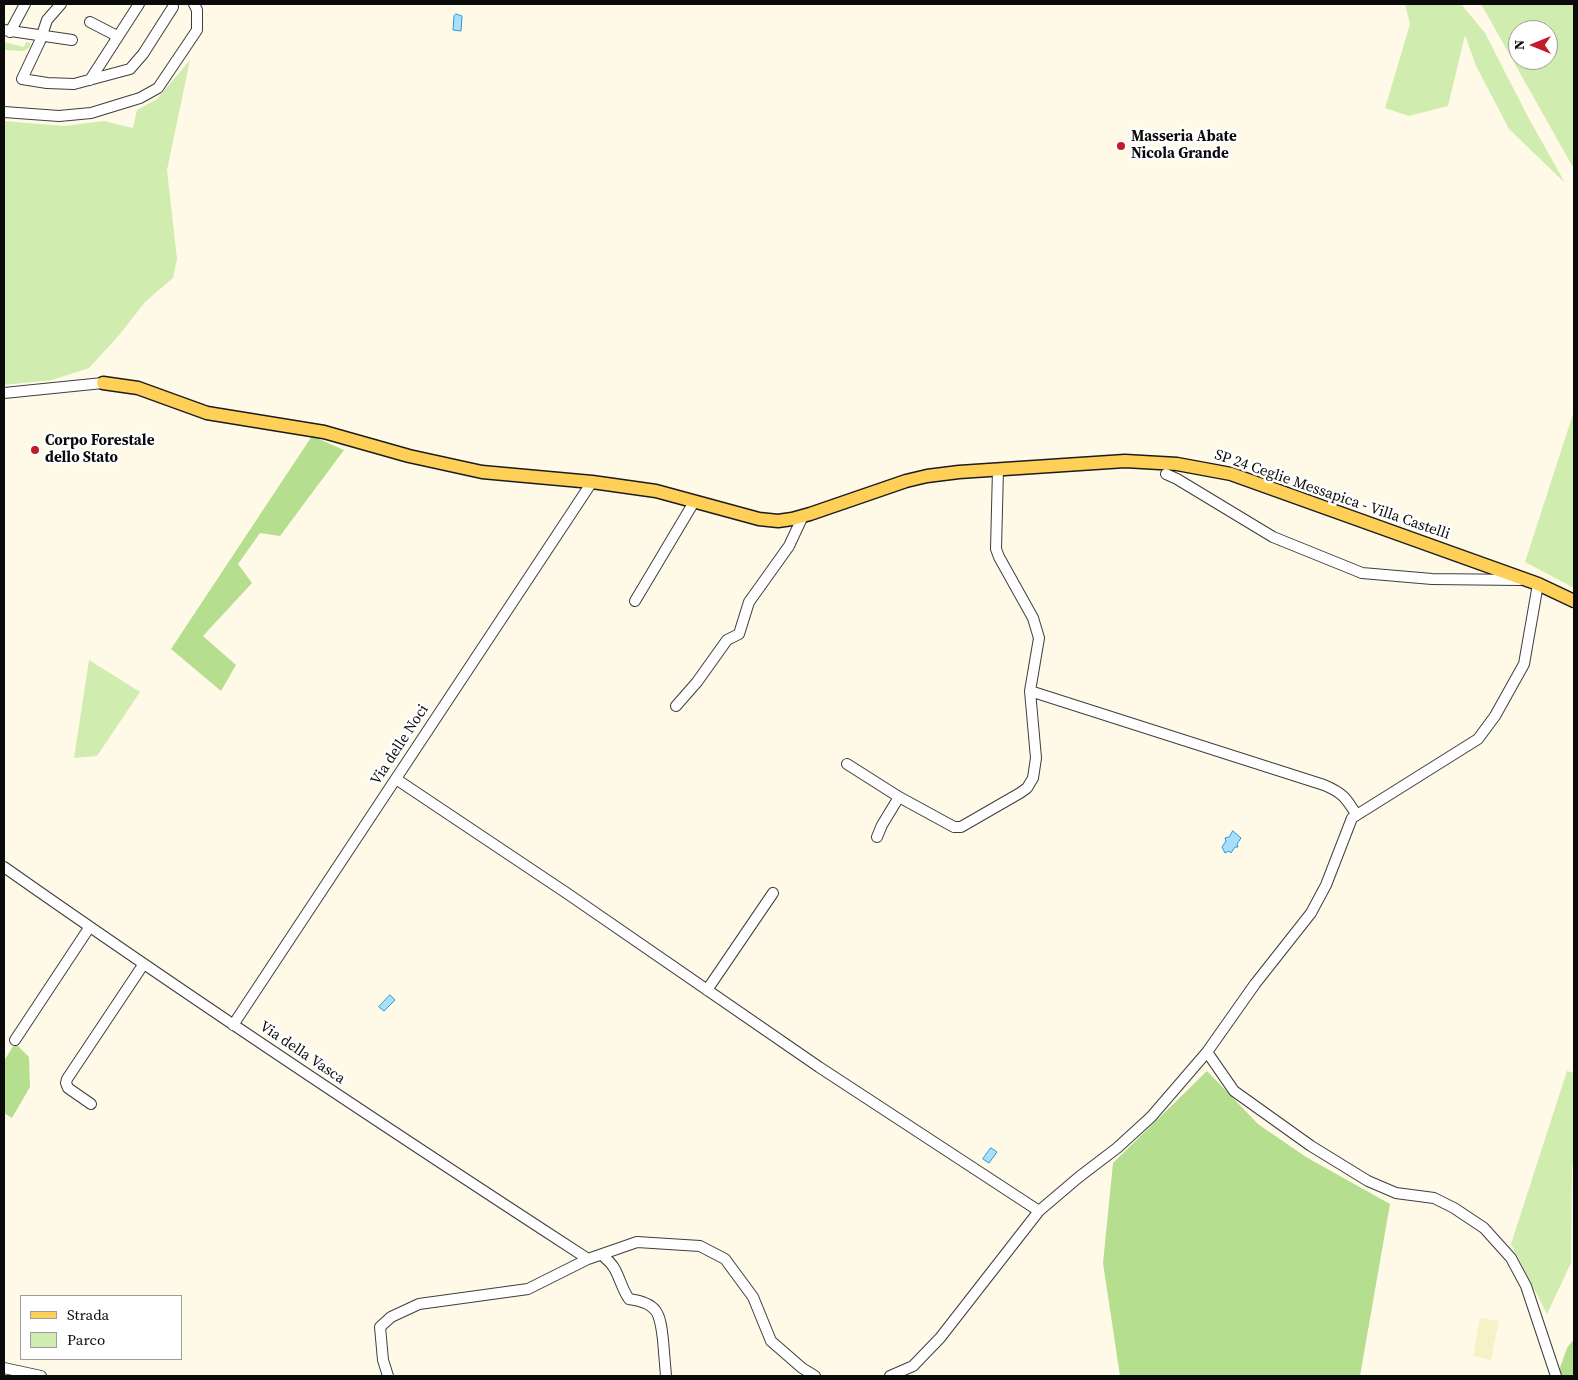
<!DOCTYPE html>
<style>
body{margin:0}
#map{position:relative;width:1578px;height:1380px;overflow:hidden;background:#fffae8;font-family:"Source Serif 4",serif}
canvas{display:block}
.frame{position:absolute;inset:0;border:5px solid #0b0b0b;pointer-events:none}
.legend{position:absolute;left:20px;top:1295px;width:162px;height:65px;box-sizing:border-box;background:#fff;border:1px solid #9d9d9d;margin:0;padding:6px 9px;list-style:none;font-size:15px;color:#0b0b0b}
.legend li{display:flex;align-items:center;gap:10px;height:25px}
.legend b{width:25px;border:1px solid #9d9d9d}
.north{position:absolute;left:1508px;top:20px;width:50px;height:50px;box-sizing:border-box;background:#fff;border:1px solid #9d9d9d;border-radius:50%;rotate:270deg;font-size:14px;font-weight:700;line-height:20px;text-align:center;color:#0b0b0b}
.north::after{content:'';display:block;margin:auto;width:18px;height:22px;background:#c41928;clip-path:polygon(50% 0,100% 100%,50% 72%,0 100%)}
</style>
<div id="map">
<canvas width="1578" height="1380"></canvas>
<div class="frame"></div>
<ul class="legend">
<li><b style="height:6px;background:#ffd058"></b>Strada</li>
<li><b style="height:14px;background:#d1ecaf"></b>Parco</li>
</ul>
<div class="north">N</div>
</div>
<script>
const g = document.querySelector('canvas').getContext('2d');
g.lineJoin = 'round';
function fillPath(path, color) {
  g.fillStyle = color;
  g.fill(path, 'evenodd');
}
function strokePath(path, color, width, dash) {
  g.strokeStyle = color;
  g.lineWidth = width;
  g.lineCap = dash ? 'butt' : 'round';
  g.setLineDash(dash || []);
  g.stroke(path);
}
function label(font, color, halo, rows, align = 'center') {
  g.font = font + ' "Source Serif 4",serif';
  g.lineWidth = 5;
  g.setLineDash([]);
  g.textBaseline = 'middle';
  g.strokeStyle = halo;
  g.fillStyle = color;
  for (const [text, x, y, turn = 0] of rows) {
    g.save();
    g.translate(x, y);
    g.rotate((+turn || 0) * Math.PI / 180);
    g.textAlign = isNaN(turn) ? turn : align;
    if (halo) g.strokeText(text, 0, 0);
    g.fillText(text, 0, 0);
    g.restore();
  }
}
fillPath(new Path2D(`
 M1480,1318l19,3 -8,39 -18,-4z`), '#f7f1c6');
fillPath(new Path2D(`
 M1405,4h56l24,29 42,82 38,68 -56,-54 -33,-63 -11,-31 -17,71 -39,10 -24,-8 25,-84z
 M1481,4h93v165zM1518,30h30v30h-30z
 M4,42l20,5 2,-5 4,1v4l-6,4 -20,-1z
 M190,60l-23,110 10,89 -4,19 -28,24 -25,32 -31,34 -37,12 -48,5v-264l60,5 40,-5 29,7 4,-18 20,-11z
 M1574,411v177l-49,-26z
 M89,660l51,32 -43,64 -23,2z
 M1567,1071l7,2v88l-2,6 -1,96 -24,51 -36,-70z`), '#d1ecaf');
fillPath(new Path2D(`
 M312,436l32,14 -64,86 -20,-3 -22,31 14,19 -49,53 33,29 -15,26 -50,-42z
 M15,1043l14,14 1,30 -18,31 -8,-5v-52z
 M1207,1071l51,53 48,33 84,47 -30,172h-240l-17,-113 10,-100z
 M1574,1339v37h-17l10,-28z`), '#b5de8e');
const water = new Path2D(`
 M456,14l6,2 -1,15 -8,-1 1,-14z
 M1233,831l8,7 -4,6 1,3h-3l-4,6 -2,-2 -4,2 -3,-6 4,-6 -1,-3 4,-1z
 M390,995l5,5 -11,11 -5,-4z
 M991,1148l6,4 -8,11 -6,-4z`);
fillPath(water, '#a8dffb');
strokePath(water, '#2a99d7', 1);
const minor = new Path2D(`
 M61,4l-14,16 -7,21 -18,38 25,4 27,1 56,-15 13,-15 30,-47
 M90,22l27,14
 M4,30l68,10
 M10,32l15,-28
 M90,80l49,-76
 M4,112l55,4 32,-3 49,-15 18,-10 39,-58v-20l-3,-6
 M4,393l99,-10
 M1166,474l11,5 96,58 89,36 70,6 88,1
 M635,601l59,-99
 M1030,691l294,94c19,8 22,13 32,29
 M676,706l21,-24 30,-42 12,-6 10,-32 40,-56 14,-30
 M847,764l52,33 55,30h7l59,-34 7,-5 6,-10 3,-20 -6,-67 9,-53 -6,-20 -34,-61 -3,-8 2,-80
 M396,779l172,115 251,173 220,144
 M877,837l5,-12 17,-28
 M4,867c192,135 387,264 584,392
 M707,990l66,-97
 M233,1025l359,-543
 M15,1040l74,-112
 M1207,1052l27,39 77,55 57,35 28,12 38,5 20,10 30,20 27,30 15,28 30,90
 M91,1104l-23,-16 -2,-5 1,-4 76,-114
 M605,1253v5c14,10 14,27 24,41 29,4 31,14 34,41 1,12 2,24 3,36
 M4,1368l37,8
 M388,1376l-5,-16 -3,-33 11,-10 28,-13 109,-15 60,-30 49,-17 63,4 25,13 28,38 18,44 31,27 13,8
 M890,1376l23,-10 27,-28 99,-127 40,-34 38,-29 34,-31 56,-65 48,-68 56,-71 15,-28 26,-67 126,-79 17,-23 29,-52 14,-80`);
const major = new Path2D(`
 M103,383l35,5 69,25 117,19 85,24 73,16 110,10 64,9 103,28 19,2 14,-2 18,-5 96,-33 21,-5 32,-4 166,-11 52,3 54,10 307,110 36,17`);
strokePath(minor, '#3e3e3e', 12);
strokePath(major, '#1c1c1c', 15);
strokePath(minor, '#fff', 10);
strokePath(major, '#ffd058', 12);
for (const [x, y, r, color] of [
 [1121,146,5,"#c41928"],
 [35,450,5,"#c41928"]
]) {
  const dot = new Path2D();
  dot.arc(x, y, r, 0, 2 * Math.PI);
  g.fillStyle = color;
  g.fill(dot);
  strokePath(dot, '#fff', 2);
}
label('bold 15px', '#0b0b0b', '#fff', [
 ["Masseria Abate",1131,137],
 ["Nicola Grande",1131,154],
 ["Corpo Forestale",45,441],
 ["dello Stato",45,458]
], 'left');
label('15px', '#0b0b0b', '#fff', [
 ["SP 24 Ceglie Messapica - Villa Castelli",1332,495,19],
 ["Via delle Noci",400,745,-57],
 ["Via della Vasca",302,1053,34]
]);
</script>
